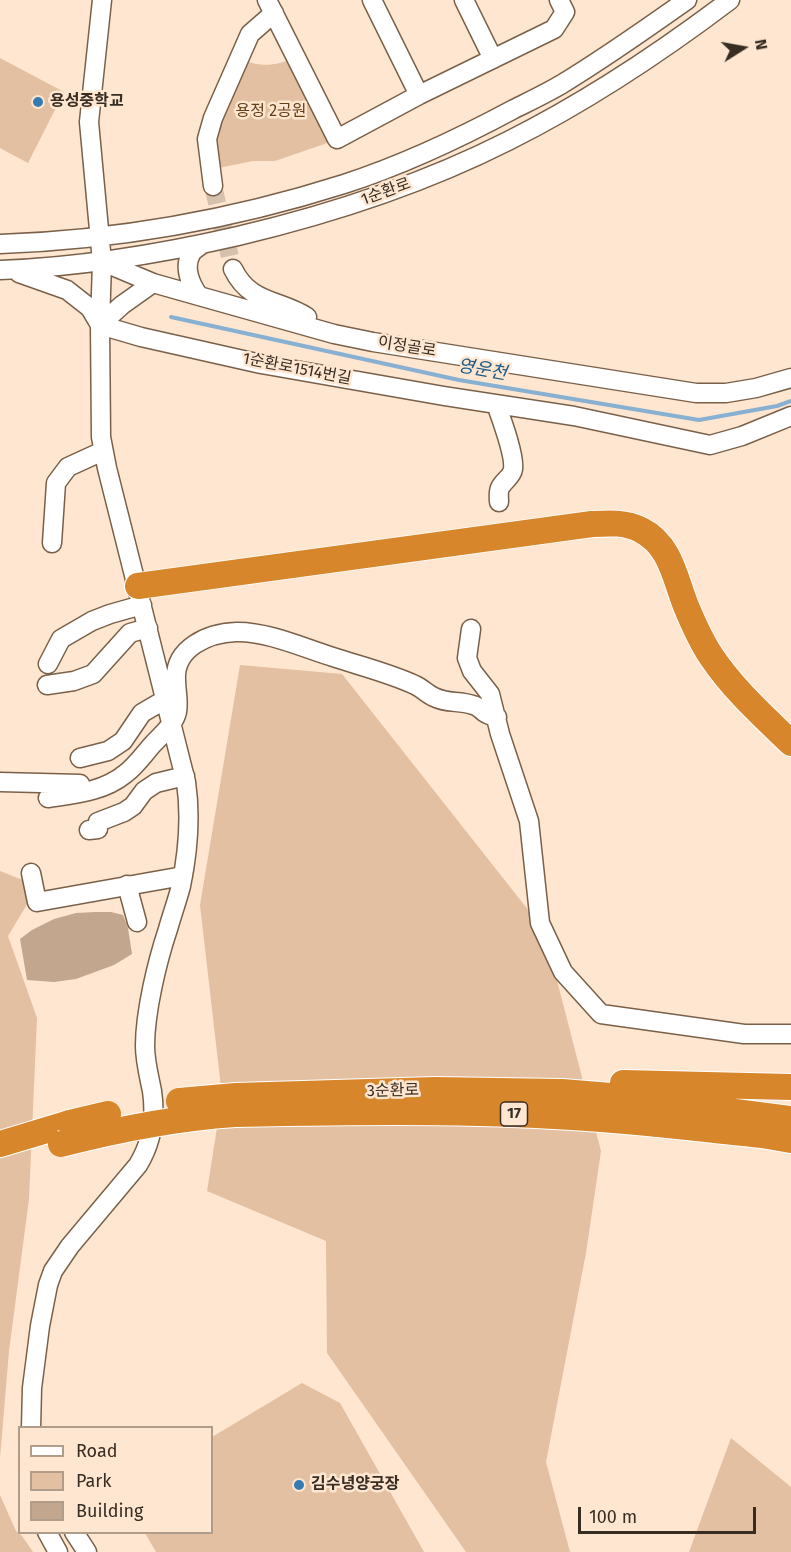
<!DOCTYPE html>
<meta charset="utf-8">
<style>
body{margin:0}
#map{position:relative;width:791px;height:1552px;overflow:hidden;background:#fee6d1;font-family:"Fira Sans",sans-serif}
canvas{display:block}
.legend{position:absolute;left:18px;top:1426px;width:195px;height:108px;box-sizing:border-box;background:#fee6d1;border:2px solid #af9c8b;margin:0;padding:8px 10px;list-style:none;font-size:18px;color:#382d23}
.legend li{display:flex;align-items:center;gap:12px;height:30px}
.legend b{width:30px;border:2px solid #af9c8b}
.north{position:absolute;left:713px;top:18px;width:60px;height:60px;-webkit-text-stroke:4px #fee6d1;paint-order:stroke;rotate:79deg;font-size:16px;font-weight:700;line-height:24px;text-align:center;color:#382d23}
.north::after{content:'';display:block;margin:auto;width:21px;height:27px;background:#382d23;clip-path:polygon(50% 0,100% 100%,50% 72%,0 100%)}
.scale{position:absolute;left:578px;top:1507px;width:178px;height:27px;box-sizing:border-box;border:3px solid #382d23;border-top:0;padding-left:8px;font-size:18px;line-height:21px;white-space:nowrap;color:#382d23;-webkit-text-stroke:4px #fee6d1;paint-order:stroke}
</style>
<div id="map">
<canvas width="791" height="1552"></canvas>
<ul class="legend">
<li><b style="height:8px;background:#fff"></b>Road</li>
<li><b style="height:16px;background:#e2c0a1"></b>Park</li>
<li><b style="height:16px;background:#c2a68d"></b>Building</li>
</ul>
<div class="north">N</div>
<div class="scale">100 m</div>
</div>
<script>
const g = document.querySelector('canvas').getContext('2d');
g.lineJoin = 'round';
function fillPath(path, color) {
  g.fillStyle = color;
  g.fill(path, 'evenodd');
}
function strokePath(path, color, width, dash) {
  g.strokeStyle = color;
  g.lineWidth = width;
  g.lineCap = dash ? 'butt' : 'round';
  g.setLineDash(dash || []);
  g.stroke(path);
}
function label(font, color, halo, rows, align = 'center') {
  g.font = font + ' "Fira Sans","Noto Sans KR",sans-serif';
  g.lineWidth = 5;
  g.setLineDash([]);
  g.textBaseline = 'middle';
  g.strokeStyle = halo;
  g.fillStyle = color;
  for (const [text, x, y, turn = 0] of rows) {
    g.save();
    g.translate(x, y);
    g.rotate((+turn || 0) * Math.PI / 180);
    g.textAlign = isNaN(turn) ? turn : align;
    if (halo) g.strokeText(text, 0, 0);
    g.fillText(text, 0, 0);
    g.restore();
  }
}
fillPath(new Path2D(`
 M0,58l64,34 -36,71 -28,-15z
 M295,58l41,82 -61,21h-22l-35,7 -6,-36 32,-72c18,8 33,5 51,-2z
 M240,665l102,9 202,256 57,221 -15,102 -40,209 24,90h-104l-139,-199 -1,-112 -119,-50 15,-95 -22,-191z
 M0,871l38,15 -30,50 29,82 -8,181 -20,152 -9,107z
 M302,1383l38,20 84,149h-268l-11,-19 67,-1v-95z
 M731,1438l60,49v65h-102z
 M0,1495l16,36 6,5 11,16h-33z`), '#e2c0a1');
strokePath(new Path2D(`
 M171,317l288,63 240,40 78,-14 14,-5`), '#88b0d3', 4);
fillPath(new Path2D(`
 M96,912h15l12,3 5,13 4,26 -18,11 -38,14 -22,3 -27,-2 -7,-41 12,-9 22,-11 22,-6z`), '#c2a68d');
strokePath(new Path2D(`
 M213,186l20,83`), '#d6c1ae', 18, [18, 9]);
const minor = new Path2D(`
 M267,0l70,139 82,-44 135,-66 11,-17 -6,-12
 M372,0l47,95
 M464,0l29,59
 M213,186l-6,-47 6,-21 37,-84 24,-21
 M0,244c115,-4 234,-25 344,-60 59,-19 116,-46 170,-75 16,-8 33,-16 48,-25 43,-26 84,-55 125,-84
 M103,262l50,21 46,13 135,38 39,8 323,51h30l30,-5 35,-10
 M233,269c17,35 46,30 74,48
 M0,270c80,-3 160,-16 238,-34 93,-22 185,-52 270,-95 78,-39 152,-88 222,-141
 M19,273l48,17 23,18 10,17
 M199,296c-8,-11 -16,-28 -8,-42 2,-4 8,-7 11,-10
 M100,325l41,12 120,27 183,32 130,20 136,29 32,-9 49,-20
 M100,325l22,-20 31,-22
 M496,404c5,14 19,51 17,65 -1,8 -10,12 -13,19 -2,3 -1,10 -1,14
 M52,543l4,-60 12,-16 35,-16
 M471,629l-4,29 5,13 18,23 10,40 29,87 11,102 23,49 38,42 143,20h47
 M48,664l13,-25 31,-18 18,-7 32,-9
 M47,685l27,-4 19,-7 37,-41 18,-5
 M80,758l28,-7 15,-10 19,-28 24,-14
 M0,782l80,2
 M48,798c26,-4 55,-6 77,-24 11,-8 19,-20 28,-30 9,-10 21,-19 24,-32 2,-11 -1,-22 -1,-32 -2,-32 32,-47 60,-48 30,-1 68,16 97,25 27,9 56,16 82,28 7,3 12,9 19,12 14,7 24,3 39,8 5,1 7,4 11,7 4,3 8,4 13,5
 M89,830l9,-1v-7l26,-10 9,-6 11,-15 12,-8 29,-7
 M31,873l6,29 146,-26
 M127,885l10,37
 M31,1428l1,-40 8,-62 8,-41 5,-14 17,-25 68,-81c14,-23 18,-47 14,-74 -3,-15 -7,-30 -7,-45 0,-34 12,-84 23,-117 4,-14 9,-28 13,-43 7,-34 10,-70 5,-104l-79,-314 -6,-31 -1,-112 2,-63 -13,-140 13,-122
 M47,1532l11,20
 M74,1532l13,20`);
const highway = new Path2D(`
 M138,586l454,-62c17,-1 34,-2 49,6 30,15 34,49 45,76 7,17 15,35 25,50 22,33 51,59 80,87
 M623,1083l168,4
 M236,1096l199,-6 127,2 49,4 180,23
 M235,1114c107,-2 213,-4 319,2 70,3 139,12 208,19l29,5
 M0,1144l70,-21`);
strokePath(minor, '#7a6049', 21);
strokePath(highway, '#fff', 28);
strokePath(minor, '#fff', 18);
strokePath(highway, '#d8862c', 26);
const highwayBridge = new Path2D(`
 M179,1101l57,-5
 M70,1123l38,-9
 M61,1144c58,-15 115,-26 174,-30`);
strokePath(highwayBridge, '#fff', 28, []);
strokePath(highwayBridge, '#d8862c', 26);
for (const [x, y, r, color] of [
 [38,102,6,"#377cb1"],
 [299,1485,6,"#377cb1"]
]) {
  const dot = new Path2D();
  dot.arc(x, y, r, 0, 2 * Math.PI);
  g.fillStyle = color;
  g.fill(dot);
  strokePath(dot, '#fee6d1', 2);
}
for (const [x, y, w] of [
 [514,1114,27]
]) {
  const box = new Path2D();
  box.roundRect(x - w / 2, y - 12, w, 24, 4.5);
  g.fillStyle = '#fee6d1';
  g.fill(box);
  strokePath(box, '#382d23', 1.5);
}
label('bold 15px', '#382d23', null, [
 ["17",514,1114]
]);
label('bold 16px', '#382d23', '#fee6d1', [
 ["용성중학교",50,102],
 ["김수녕양궁장",311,1485]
], 'left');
label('16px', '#663e16', '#fee6d1', [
 ["용정 2공원",271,112]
]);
label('16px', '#382d23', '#fee6d1', [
 ["1순환로",386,192,-20],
 ["이정골로",407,347,9],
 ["1순환로1514번길",297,369,11],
 ["3순환로",393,1091,-1]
]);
label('italic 18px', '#1c5a87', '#fee6d1', [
 ["영운천",482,370,10]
]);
</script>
